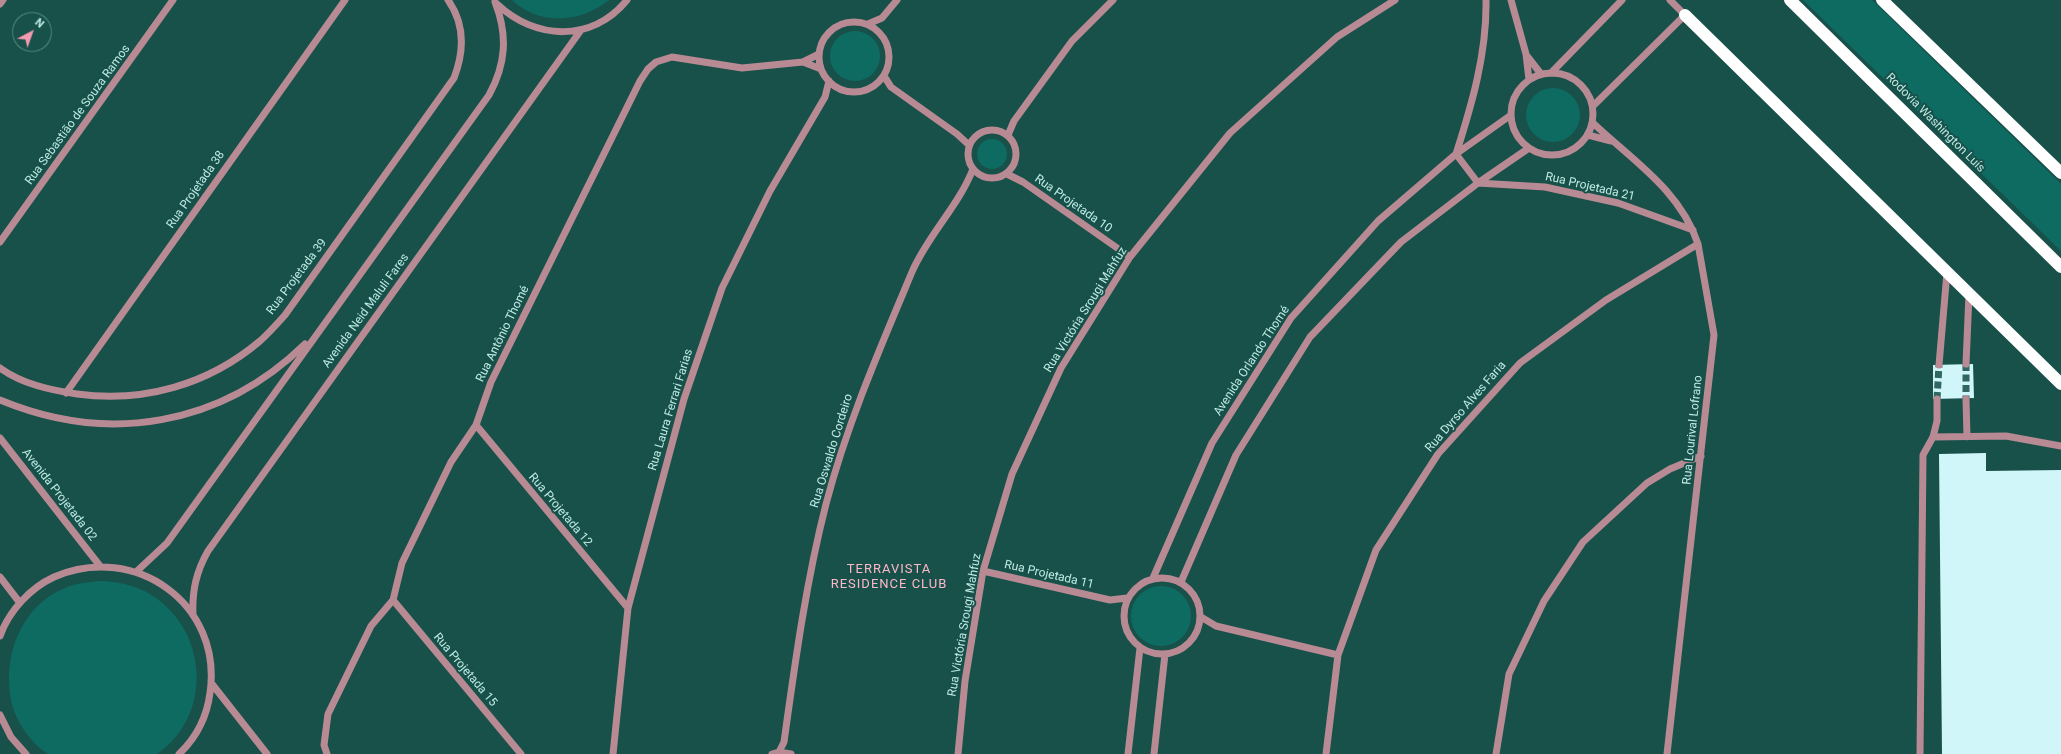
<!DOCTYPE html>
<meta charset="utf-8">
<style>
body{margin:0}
#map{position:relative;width:2061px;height:754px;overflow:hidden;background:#18504a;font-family:Roboto,sans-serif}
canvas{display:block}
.north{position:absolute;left:12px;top:12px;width:40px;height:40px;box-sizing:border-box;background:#18504a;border:1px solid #5a8e88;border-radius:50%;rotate:41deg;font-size:11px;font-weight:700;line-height:16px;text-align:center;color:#bdebe4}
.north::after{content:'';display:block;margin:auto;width:14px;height:18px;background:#f29aae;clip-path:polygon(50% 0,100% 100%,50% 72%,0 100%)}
</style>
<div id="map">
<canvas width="2061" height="754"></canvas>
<div class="north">N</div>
</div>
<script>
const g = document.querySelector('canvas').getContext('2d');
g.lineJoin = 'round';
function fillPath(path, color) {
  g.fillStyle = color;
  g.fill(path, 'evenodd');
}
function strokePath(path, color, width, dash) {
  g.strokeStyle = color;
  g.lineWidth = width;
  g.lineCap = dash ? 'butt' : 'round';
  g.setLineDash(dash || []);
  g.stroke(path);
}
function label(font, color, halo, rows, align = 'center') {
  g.font = font + ' Roboto,sans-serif';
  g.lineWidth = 4;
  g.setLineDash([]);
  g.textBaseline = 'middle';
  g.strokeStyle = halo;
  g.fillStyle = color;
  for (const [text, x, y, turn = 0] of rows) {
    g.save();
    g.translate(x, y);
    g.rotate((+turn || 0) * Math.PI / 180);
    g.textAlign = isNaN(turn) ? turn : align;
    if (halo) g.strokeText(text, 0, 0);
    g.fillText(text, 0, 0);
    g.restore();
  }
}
fillPath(new Path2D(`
 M512,0h97c-28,23 -70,26 -97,0z
 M1803,0h69l189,184v67z
 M830 56a25 25 0 1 1 50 0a25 25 0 1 1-50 0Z
 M1526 115a27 27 0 1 1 54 0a27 27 0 1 1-54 0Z
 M977 154a15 15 0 1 1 30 0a15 15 0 1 1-30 0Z
 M100,581c22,1 43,6 60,20 49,39 50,117 -3,153h-109c-16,-10 -29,-28 -35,-46 -13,-48 7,-105 57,-122 10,-3 20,-4 30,-5z
 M1131 616a30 30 0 1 1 60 0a30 30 0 1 1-60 0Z`), '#0e6b62');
fillPath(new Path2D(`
 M1973,364l1,34 -41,1v-34z
 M1986,453v18l75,-1v284h-119l-3,-300z`), '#d1f6fa');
strokePath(new Path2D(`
 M1966,364v35
 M1937,399l2,-34`), '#316761', 7, [7, 3.5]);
strokePath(new Path2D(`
 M1486,0c1,53 -14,104 -30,154l22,29 67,4 73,16 75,27
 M1511,0l15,54 3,26
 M0,4l3,-4
 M497,4c38,36 95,39 130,-4
 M819 57a35 35 0 1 1 70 0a35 35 0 1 1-70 0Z
 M868,24l14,-6 15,-18
 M1527,56l14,18
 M803,62l18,7
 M1551,73l71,-73
 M1511 114a41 41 0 1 1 82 0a41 41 0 1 1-82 0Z
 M884,76l7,11 66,47 12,11
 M1593,106l92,-91 -15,-15
 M1593,123c39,37 87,67 105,121l16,91 -47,419
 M968 154a24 24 0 1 1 48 0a24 24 0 1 1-48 0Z
 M1008,135l6,-14 58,-80 41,-41
 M1588,135l23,6
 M1007,174l16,8 107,75
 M0,242l173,-242
 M1966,364l3,-70
 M1939,365l8,-93
 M0,368c22,16 50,22 77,26 66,9 131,-9 183,-53 9,-8 17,-17 25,-26l169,-237c10,-26 11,-54 -6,-78
 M66,393l279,-393
 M1966,399l1,38
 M0,400c108,45 221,26 305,-56
 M476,425l152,183
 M1933,437l73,-1 55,10
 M0,438l100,128
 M983,571l127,29 17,-2
 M136,572l31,-29 322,-448c17,-31 19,-60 6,-93
 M0,577l20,26
 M1124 616a38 38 0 1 1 76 0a38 38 0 1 1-76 0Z
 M1153,578l59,-135 79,-125 87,-97 78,-67 55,-39
 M1181,582l55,-127 74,-118 91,-95 77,-59 51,-35
 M393,600l128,154
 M193,615c-1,-24 3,-43 15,-64l373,-521
 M1201,617l15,9 122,29
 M0,636c9,-25 30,-48 54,-59 81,-35 169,27 156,116 -3,23 -14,45 -31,61
 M212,684l55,70
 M0,715l11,22 15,17
 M779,752l5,-10c11,-79 22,-160 42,-238 21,-80 54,-156 86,-232 16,-37 46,-65 61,-103
 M327,754l-3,-9 4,-31 43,-88 22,-26 9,-37 49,-101 25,-37 15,-43 149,-301 8,-12 8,-7 16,-5 70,11 61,-6 16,-8
 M613,754l15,-146 56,-209 38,-111 48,-97 55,-94 4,-16
 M772,754l7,-2 12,2
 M958,754l7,-73 18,-110 29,-97 49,-106 69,-111 100,-124 107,-96 58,-37
 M1128,754l12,-106
 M1154,754l11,-100
 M1326,754l12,-99 38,-105 62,-96 82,-91 86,-63 92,-56
 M1496,754l13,-80 35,-73 39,-59 64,-59 23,-14 31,-13
 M1920,754l3,-299 10,-18 4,-16v-22`), '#b88b94', 7);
strokePath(new Path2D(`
 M1790,0l271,267
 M1882,0l179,173
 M1685,15l376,369`), '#fff', 12);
label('12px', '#bdebe4', '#18504a', [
 ["Rua Sebastião de Souza Ramos",78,115,-54],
 ["Rodovia Washington Luís",1935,123,45],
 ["Rua Projetada 21",1590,187,13],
 ["Rua Projetada 38",196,190,-55],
 ["Rua Projetada 10",1073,204,35],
 ["Rua Projetada 39",297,277,-53],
 ["Rua Victória Srougi Mahfuz",1086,310,-58],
 ["Avenida Neid Maluli Fares",366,311,-54],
 ["Rua Antônio Thomé",503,334,-64],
 ["Avenida Orlando Thomé",1252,361,-57],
 ["Rua Dyrso Alves Faria",1466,407,-49],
 ["Rua Laura Ferrari Farias",671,410,-73],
 ["Rua Lourival Lofrano",1693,430,-84],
 ["Rua Oswaldo Cordeiro",832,451,-73],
 ["Avenida Projetada 02",59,495,52],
 ["Rua Projetada 12",560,510,50],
 ["Rua Projetada 11",1049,575,13],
 ["Rua Victória Srougi Mahfuz",965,625,-80],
 ["Rua Projetada 15",465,670,50]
]);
g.letterSpacing = '1px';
label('13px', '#fcb8c7', '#18504a', [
 ["TERRAVISTA",889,570],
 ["RESIDENCE CLUB",889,585]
]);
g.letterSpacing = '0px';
</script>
